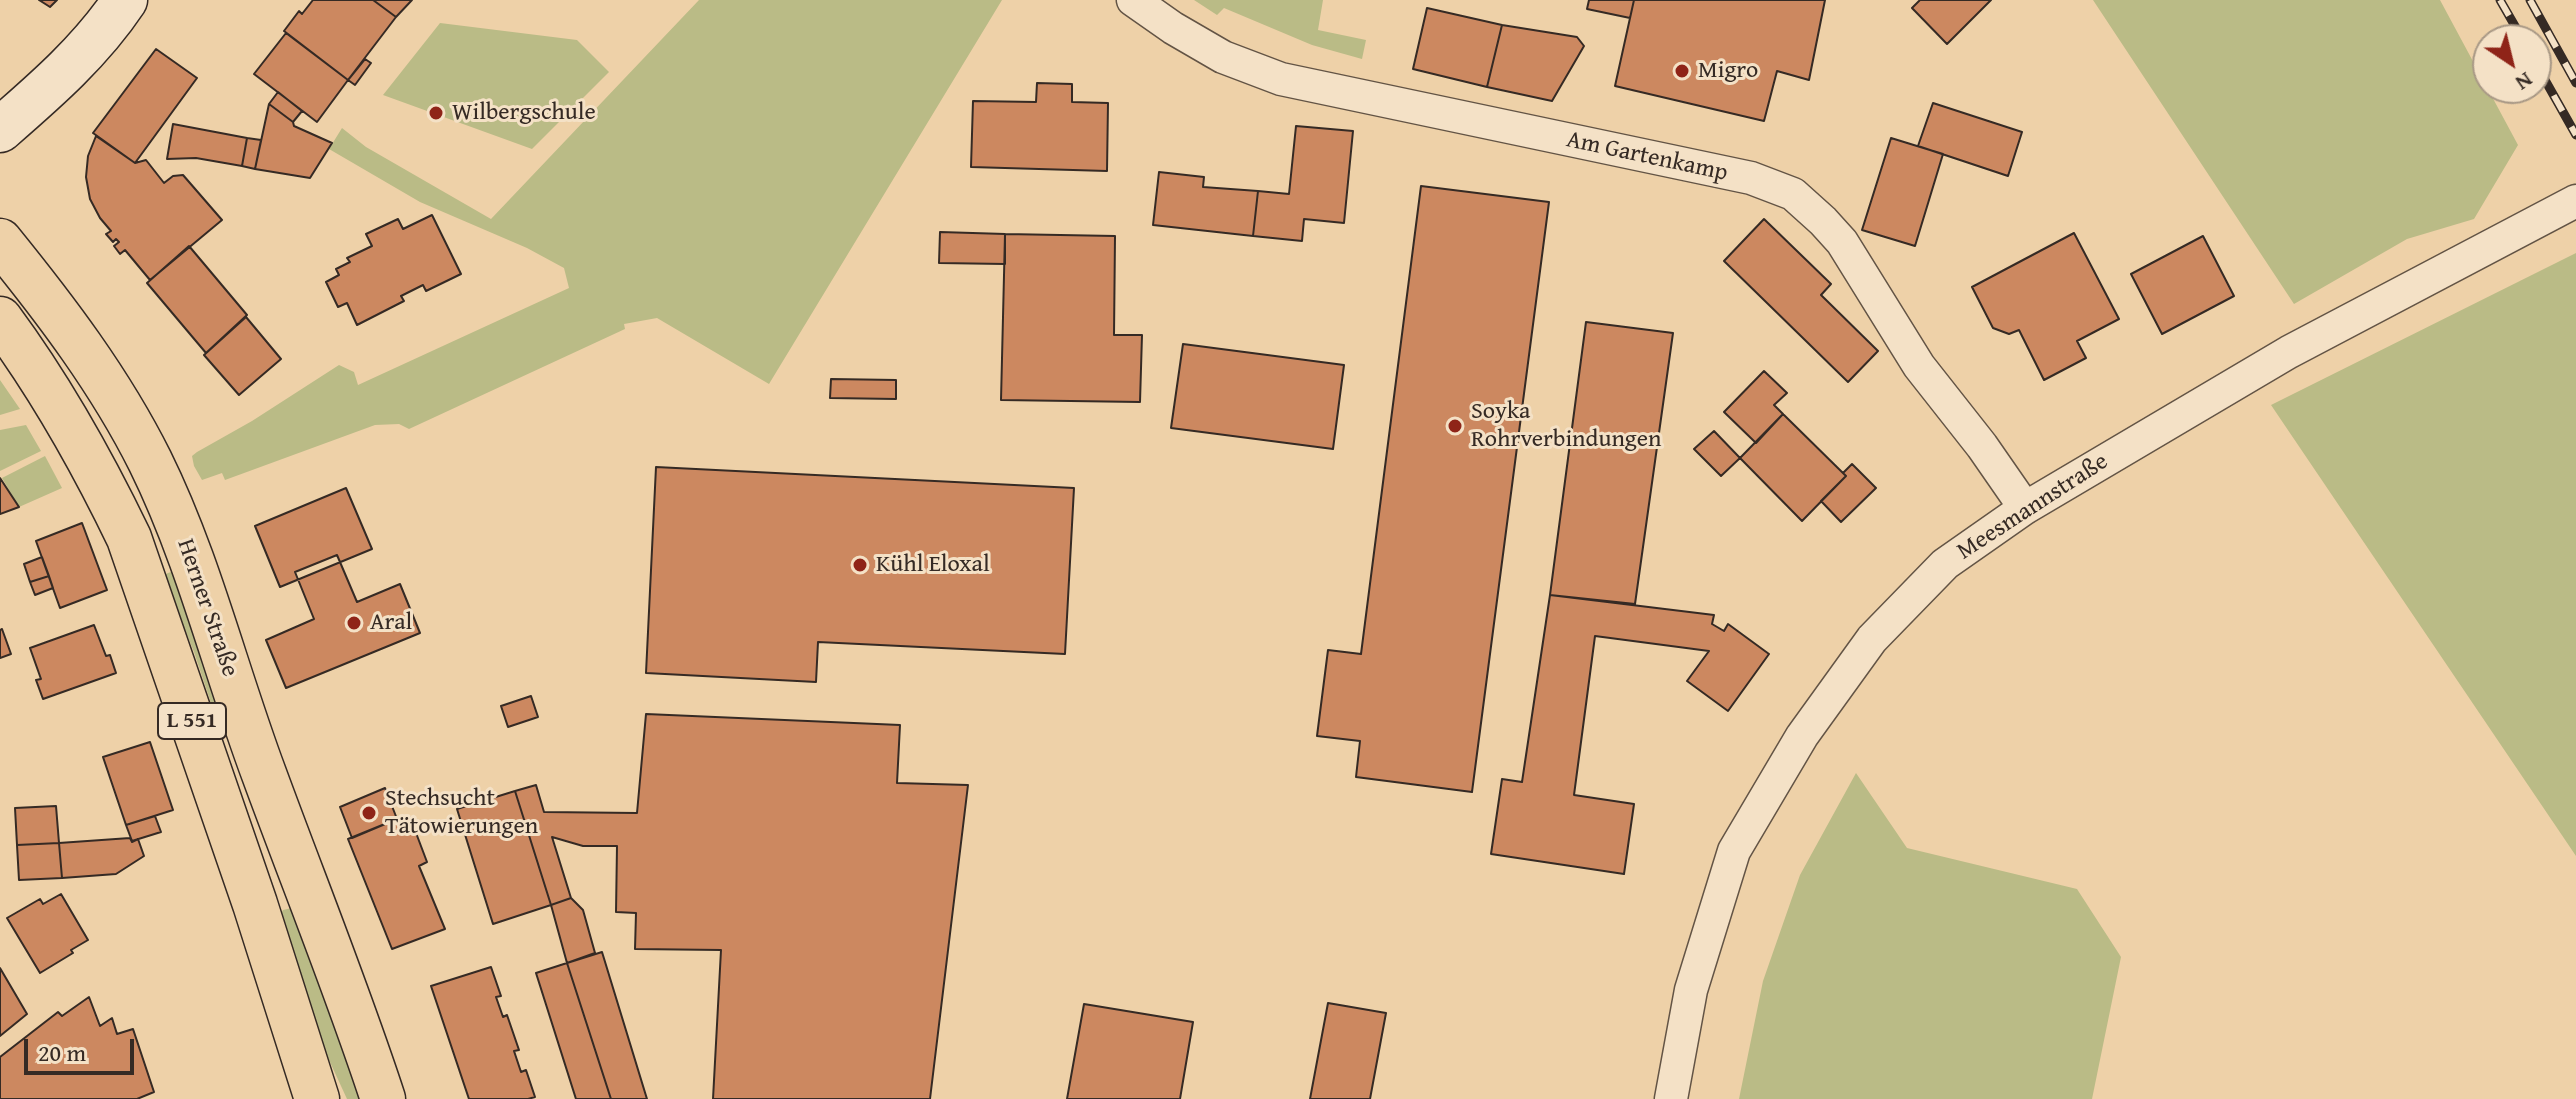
<!DOCTYPE html>
<meta charset="utf-8">
<style>
body{margin:0}
#map{position:relative;width:2576px;height:1099px;overflow:hidden;background:#eed1a8;font-family:"Gentium Book Plus",serif}
canvas{display:block}
.north{position:absolute;left:2472px;top:24px;width:80px;height:80px;box-sizing:border-box;background:#f4e1c6;border:2px solid #a89885;border-radius:50%;rotate:145deg;font-size:22px;font-weight:700;line-height:32px;text-align:center;color:#352a24}
.north::after{content:'';display:block;margin:auto;width:28px;height:36px;background:#8f2418;clip-path:polygon(50% 0,100% 100%,50% 72%,0 100%)}
.scale{position:absolute;left:24px;top:1039px;width:110px;height:36px;box-sizing:border-box;border:4px solid #352a24;border-top:0;padding-left:10px;font-size:24px;line-height:28px;white-space:nowrap;color:#352a24;-webkit-text-stroke:6px #f4e1c6;paint-order:stroke}
</style>
<div id="map">
<canvas width="2576" height="1099"></canvas>
<div class="north">N</div>
<div class="scale">20 m</div>
</div>
<script>
const g = document.querySelector('canvas').getContext('2d');
g.lineJoin = 'round';
function fillPath(path, color) {
  g.fillStyle = color;
  g.fill(path, 'evenodd');
}
function strokePath(path, color, width, dash) {
  g.strokeStyle = color;
  g.lineWidth = width;
  g.lineCap = dash ? 'butt' : 'round';
  g.setLineDash(dash || []);
  g.stroke(path);
}
function label(font, color, halo, rows, align = 'center') {
  g.font = font + ' "Gentium Book Plus",serif';
  g.lineWidth = 6;
  g.setLineDash([]);
  g.textBaseline = 'middle';
  g.strokeStyle = halo;
  g.fillStyle = color;
  for (const [text, x, y, turn = 0] of rows) {
    g.save();
    g.translate(x, y);
    g.rotate((+turn || 0) * Math.PI / 180);
    g.textAlign = isNaN(turn) ? turn : align;
    if (halo) g.strokeText(text, 0, 0);
    g.fillText(text, 0, 0);
    g.restore();
  }
}
fillPath(new Path2D(`
 M699,0h303l-233,384 -112,-66 -33,6 1,5 -216,100 -10,-5 -24,1 -150,55 -3,-7 -20,7 -8,-14 -2,-10 5,-4 55,-31 87,-56 15,7 4,13 211,-97 -5,-20 -37,-20 -107,-46 -91,-53 13,-21 24,19 125,72z
 M1194,0h129l-5,30 48,10 -4,19 -50,-14 -88,-37 -7,7z
 M2093,0h347l78,145 -44,74 -67,20 -113,65z
 M440,23l137,17 32,32 -77,77 -149,-54z
 M2576,253v603l-305,-451z
 M0,380l20,29 -20,6z
 M26,425l15,26 -41,20v-41z
 M45,456l17,32 -43,19 -17,-29z
 M176,570l51,161 -2,1 -5,-2 -26,-78 -31,-77z
 M1856,773l51,75 170,41 44,68 -29,142h-353l24,-118 37,-106z
 M292,908l71,191h-16l-29,-63 -38,-121 3,-5z`), '#babb86');
const building = new Path2D(`
 M39,0h18l-7,7z
 M313,0h60l23,17 -48,63 -64,-49 15,-20 3,3z
 M373,0h39l-16,17z
 M1589,0h45l-4,18 -43,-9z
 M1634,0h191l-16,80 -32,-9 -13,50 -149,-35z
 M1920,0h71l-44,44 -35,-36z
 M1427,8l75,17 -15,62 -74,-18z
 M1502,25l75,12 7,9 -32,55 -65,-14z
 M286,33l62,47 -31,42 -63,-48z
 M156,49l41,29 -62,85 -42,-30z
 M365,59l6,4 -16,22 -7,-5z
 M1037,83l35,1v18l36,1 -1,68 -136,-4 2,-66 63,1z
 M278,92l24,19 -9,11 -24,-18z
 M1933,103l89,29 -14,44 -90,-30z
 M269,104l24,18 1,4 38,17 -22,35 -55,-9z
 M173,124l74,14 -5,28 -46,-8 -29,1z
 M1296,126l57,5 -9,92 -40,-4 -2,22 -49,-5 5,-45 31,3z
 M96,136l39,27 11,-3 18,23 9,-7 10,-1 39,45 -72,60 -25,-30 -5,4 -6,-8 5,-4 -3,-3 -3,3 -7,-8 5,-3 -11,-13 -10,-19 -4,-22 2,-21z
 M247,138l14,2 -6,29 -13,-3z
 M1891,138l52,16 -28,92 -53,-16z
 M1159,172l45,5 -1,10 55,4 -5,45 -100,-11z
 M1421,186l128,16 -77,590 -116,-15 4,-36 -43,-5 11,-86 33,4z
 M432,215l29,59 -35,17 -3,-6 -22,11 3,5 -47,24 -10,-22 -9,4 -12,-25 13,-7 -3,-6 14,-7 -3,-4 25,-12 -6,-12 32,-15 5,10z
 M1764,219l67,65 -10,11 57,56 -30,31 -124,-121z
 M940,232l65,2v30l-66,-1z
 M2074,233l45,86 -42,22 9,17 -42,22 -25,-50 -10,4 -16,-6 -21,-41z
 M1005,234l110,2 -1,99h28l-2,67 -139,-2z
 M2203,236l31,60 -72,38 -31,-60z
 M189,246l58,69 -41,38 -59,-70z
 M246,317l35,42 -42,36 -35,-40z
 M1586,322l87,11 -38,271 -85,-9z
 M1183,344l161,21 -11,84 -162,-21z
 M1764,371l23,22 -13,12 9,9 -27,29 -32,-31z
 M831,379l65,1v19l-66,-1z
 M1783,414l63,62 -44,45 -62,-63z
 M1714,431l26,27 -19,18 -27,-27z
 M1852,464l24,24 -35,34 -20,-21 25,-25 -3,-3z
 M656,467l418,21 -9,166 -247,-12 -2,40 -170,-9z
 M0,478l19,29 -19,7z
 M346,488l26,61 -92,38 -25,-61z
 M82,523l25,67 -47,18 -24,-67z
 M337,555l20,47 43,-18 20,49 -134,55 -20,-48 48,-21 -19,-47z
 M42,557l7,19 -19,6 -6,-18z
 M49,576l4,12 -18,7 -5,-13z
 M1550,595l164,20 -2,9 12,7 4,-7 41,30 -41,57 -41,-30 22,-30 -114,-15 -21,159 60,9 -10,70 -133,-20 11,-75 20,3z
 M94,625l12,31 4,-1 6,18 -73,26 -7,-19 5,-1 -11,-31z
 M2,629l9,25 -11,4v-28z
 M531,696l7,21 -30,10 -7,-21z
 M646,714l254,11 -3,58 71,2 -38,314h-217l8,-149 -86,-1 1,-36 -20,-1 1,-66h-34l-31,-9 19,61 -20,7 -36,-114 21,-6 8,27 93,1z
 M150,742l23,68 -47,15 -23,-68z
 M385,788l12,31 -45,19 -12,-31z
 M515,791l36,114 -58,19 -36,-115z
 M56,806l3,37 -42,2 -2,-37z
 M155,816l6,16 -29,9 -6,-16z
 M410,817l17,45 -8,4 26,63 -53,20 -44,-110 49,-20 1,2z
 M130,838l2,4 6,-3 6,17 -28,18 -54,4 -3,-35z
 M59,843l3,35 -43,2 -2,-35z
 M61,894l27,46 -17,10 2,3 -33,20 -33,-55 33,-19 3,5z
 M571,898l12,12 12,43 -28,10 -16,-58z
 M602,952l45,147h-36l-44,-136z
 M567,963l44,136h-35l-40,-126z
 M491,967l10,29 -5,1 7,20 4,-2 12,35 -5,1 7,21 5,-2 9,27 -7,2h-59l-38,-113z
 M0,968l27,46 -27,22z
 M89,997l11,29 12,-8 5,16 16,-5 21,63 -17,7h-137v-42l58,-45 4,4z
 M1328,1003l58,10 -16,86h-60z
 M1084,1004l109,18 -13,77h-113z`);
fillPath(building, '#cc8860');
strokePath(building, '#352a24', 2);
const street = new Path2D(`
 M1133,0l40,28 50,29 58,22 470,99 42,16 30,27 19,21 77,124 63,80 43,62
 M1671,1099l20,-109 43,-139 68,-115 70,-97 73,-75 80,-56 264,-156 287,-151`);
const secondary = new Path2D(`
 M0,130c46,-40 91,-79 125,-130`);
const primary = new Path2D(`
 M0,241c56,69 110,140 150,220 49,99 75,209 114,313 40,109 83,215 119,325
 M0,319c51,69 92,142 129,219l126,366 62,195`);
strokePath(street, '#635445', 35);
strokePath(secondary, '#352a24', 47);
strokePath(primary, '#352a24', 47);
strokePath(street, '#f4e1c6', 32);
strokePath(secondary, '#f4e1c6', 44);
strokePath(primary, '#eed1a8', 44);
const rail = new Path2D(`
 M2500,0l23,40
 M2530,0l46,83
 M2536,64l40,71`);
strokePath(rail, '#352a24', 9);
strokePath(rail, '#f4e1c6', 6, [18]);
for (const [x, y, r, color] of [
 [1682,71,8,"#8f2418"],
 [436,113,8,"#8f2418"],
 [1455,426,8,"#8f2418"],
 [860,565,8,"#8f2418"],
 [354,623,8,"#8f2418"],
 [369,813,8,"#8f2418"]
]) {
  const dot = new Path2D();
  dot.arc(x, y, r, 0, 2 * Math.PI);
  g.fillStyle = color;
  g.fill(dot);
  strokePath(dot, '#f4e1c6', 3);
}
for (const [x, y, w] of [
 [192,721,68]
]) {
  const box = new Path2D();
  box.roundRect(x - w / 2, y - 18, w, 36, 6);
  g.fillStyle = '#f4e1c6';
  g.fill(box);
  strokePath(box, '#352a24', 2);
}
label('bold 22px', '#352a24', null, [
 ["L 551",192,721]
]);
label('24px', '#352a24', '#f4e1c6', [
 ["Migro",1698,71],
 ["Wilbergschule",452,113],
 ["Soyka",1471,412],
 ["Rohrverbindungen",1471,440],
 ["Kühl Eloxal",876,565],
 ["Aral",370,623],
 ["Stechsucht",385,799],
 ["Tätowierungen",385,827]
], 'left');
label('24px', '#352a24', '#f4e1c6', [
 ["Am Gartenkamp",1647,157,12],
 ["Meesmannstraße",2033,507,-33],
 ["Herner Straße",207,608,71]
]);
</script>
